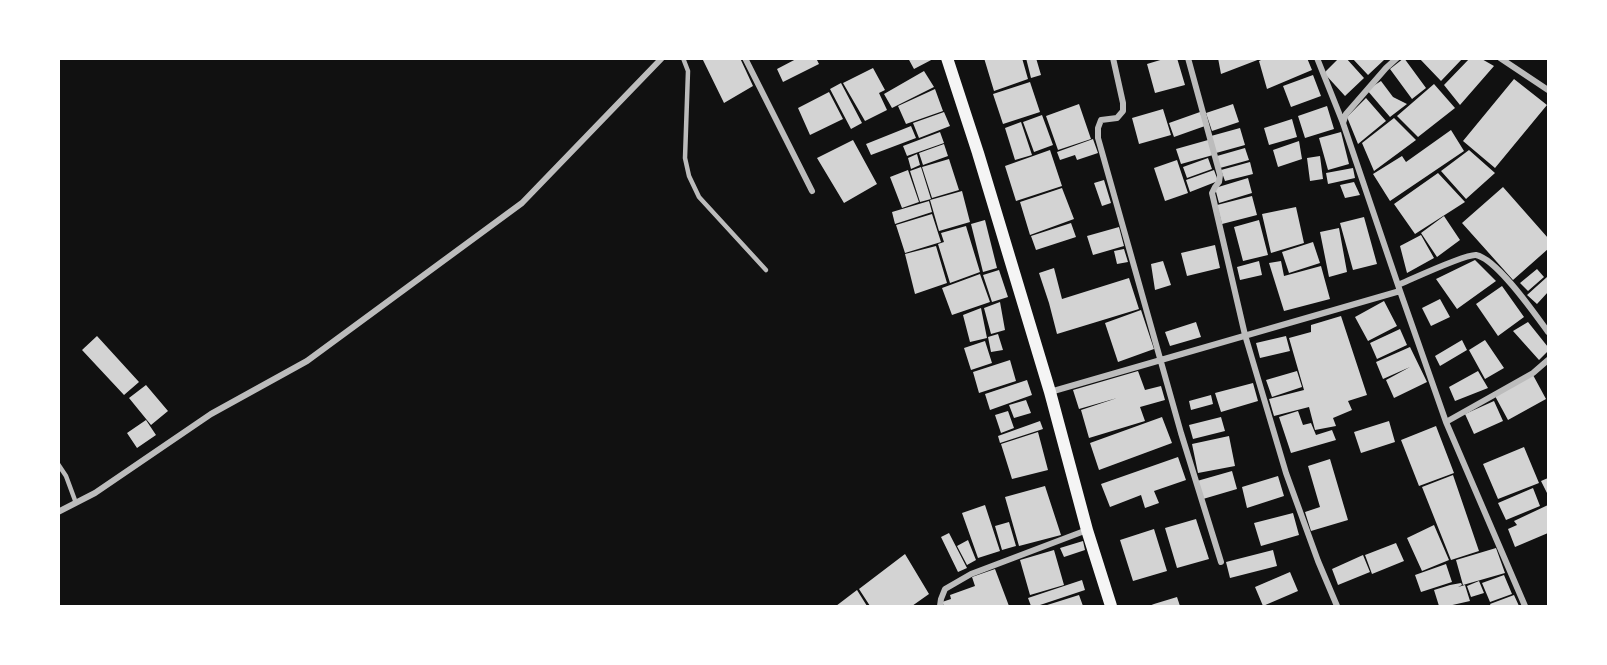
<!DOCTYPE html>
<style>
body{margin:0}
#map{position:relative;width:1607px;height:665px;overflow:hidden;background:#111;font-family:Signika,sans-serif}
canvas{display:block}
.frame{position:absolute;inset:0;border:60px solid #fff;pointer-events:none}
</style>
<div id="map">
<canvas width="1607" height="665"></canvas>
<div class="frame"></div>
</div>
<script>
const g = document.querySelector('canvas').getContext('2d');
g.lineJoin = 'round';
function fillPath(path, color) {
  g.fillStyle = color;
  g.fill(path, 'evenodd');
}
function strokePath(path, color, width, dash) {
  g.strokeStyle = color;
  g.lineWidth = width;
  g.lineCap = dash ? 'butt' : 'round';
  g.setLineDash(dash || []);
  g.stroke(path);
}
fillPath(new Path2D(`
 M702,58h38l13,28 -29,17z
 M798,58h18l3,6 -36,18 -6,-13z
 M908,58h27l-21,11z
 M984,58h38l6,21 -34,12z
 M1026,58h10l5,17 -10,3z
 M1167,58h10l8,27 -30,8 -8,-29z
 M1218,58h42v1l-39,15z
 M1265,58h42l5,12 -45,19 -8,-28z
 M1339,58h7l18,20 -19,18 -21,-23z
 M1352,58h31l1,2 -16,15z
 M1404,58l22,30 -14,11 -22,-30z
 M1419,58h44l-22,23z
 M1470,58h10l14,8 -34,39 -16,-20z
 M873,68l12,22 -6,3 8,17 -22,11 -22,-38z
 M924,71l10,16 -42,21 -8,-14z
 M1313,75l8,21 -30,11 -8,-21z
 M1514,79l33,26 -52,63 -32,-27z
 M1381,81l12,16 14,7 -17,13 -23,-27z
 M1030,82l10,30 -37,12 -10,-30z
 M841,83l21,40 -11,6 -21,-40z
 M1434,84l21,24 -37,29 -21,-21z
 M935,89l8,22 -37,13 -8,-18z
 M829,92l14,27 -33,16 -12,-27z
 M1366,98l20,23 -28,23 -11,-27z
 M1079,104l12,35 -33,11 -12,-34z
 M1233,104l6,18 -27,9 -6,-18z
 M1327,106l7,23 -29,9 -7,-22z
 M1163,109l8,26 -32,9 -7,-26z
 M944,112l6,14 -31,12 -6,-15z
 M1200,112l5,14 -31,11 -5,-14z
 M1042,115l11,30 -19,7 -11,-30z
 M1394,118l22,22 -42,31 -12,-28z
 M1292,119l5,18 -28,8 -5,-17z
 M1021,122l11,33 -17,5 -10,-32z
 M911,126l5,12 -45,17 -5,-11z
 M1240,128l5,17 -29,8 -5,-17z
 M1451,130l13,21 -74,50 -17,-27 29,-18 4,6z
 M940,132l4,11 -37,13 -4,-10z
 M1341,132l8,32 -21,6 -9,-32z
 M1093,139l5,14 -21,7 -2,-5 -15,5 -3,-8z
 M853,140l24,44 -33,19 -27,-45z
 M1208,140l5,15 -32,9 -5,-15z
 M1299,141l3,18 -24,8 -5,-17z
 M944,144l4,12 -25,9 -4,-12z
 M1245,148l4,12 -29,8 -3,-12z
 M1050,150l12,36 -46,15 -11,-35z
 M1469,150l26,23 -29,26 -25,-28z
 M917,154l3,11 -9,4 -3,-11z
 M1320,156l3,23 -13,2 -3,-23z
 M1208,158l4,11 -25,9 -4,-11z
 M949,159l10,31 -27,8 -10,-31z
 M1177,160l11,33 -23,8 -11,-33z
 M1250,162l3,12 -28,7 -4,-11z
 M921,167l10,32 -11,3 -10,-31z
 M1353,168l2,10 -27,6 -2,-11z
 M908,170l11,32 -17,6 -12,-31z
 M1214,170l4,11 -28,11 -4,-12z
 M1438,173l27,29 -50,32 -21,-30z
 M1248,178l4,15 -33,10 -4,-15z
 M1104,180l7,23 -9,3 -8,-23z
 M1354,182l6,13 -15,3 -5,-13z
 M1503,187l45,51v11l-35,31 -51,-57z
 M1062,188l12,31 -44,16 -10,-33z
 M962,191l8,31 -31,9 -9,-31z
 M1252,196l5,19 -35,9 -5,-19z
 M929,201l3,11 -37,12 -3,-12z
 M1296,207l8,36 -33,10 -9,-39z
 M932,214l9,28 -36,11 -9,-28z
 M1444,216l16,24 -23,17 -16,-24z
 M1364,217l13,47 -24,6 -13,-47z
 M985,220l12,48 -14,4 -12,-48z
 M1259,220l9,35 -25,6 -9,-34z
 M1071,223l5,14 -40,13 -5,-14z
 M966,226l14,46 -30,11 -12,-39 6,-2 -3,-9z
 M1119,227l5,19 -31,9 -6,-19z
 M1339,228l8,44 -18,5 -9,-45z
 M1421,235l13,23 -27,15 -7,-27z
 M1313,242l7,21 -31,10 -7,-21z
 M1215,245l5,23 -33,8 -6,-23z
 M936,246l11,37 -32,11 -10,-40z
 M1124,249l4,13 -11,2 -3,-13z
 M1475,260l21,21 -39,28 -21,-30z
 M1163,261l8,24 -16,5 -4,-26z
 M1259,261l3,14 -22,5 -3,-13z
 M1281,261l3,15 37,-10 9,33 -46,12 -15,-48z
 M1054,268l8,31 67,-21 10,31 -82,25 -8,-31 -10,-30z
 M1537,269l7,8 -16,14 -8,-8z
 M999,270l9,27 -16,5 -9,-27z
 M980,274l10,28 -38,13 -10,-27z
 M1547,277l1,2v13l-11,12 -10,-9z
 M1502,286l22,31 -26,19 -22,-32z
 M1440,299l10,18 -19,9 -9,-18z
 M1384,301l13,25 -29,15 -13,-24z
 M1000,302l5,28 -14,4 -7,-26z
 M981,308l6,30 -17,4 -7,-27z
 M1141,310l13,39 -36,13 -13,-39z
 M1341,316l26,79 -19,6 4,9 -19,8 3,8 -21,4 -6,-23 -35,9 -5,-17 35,-9 -15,-52 22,-6v-7z
 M1196,322l5,15 -31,9 -5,-14z
 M1528,322l20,25v4l-9,9 -26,-29z
 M1400,329l7,16 -30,14 -7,-16z
 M998,334l5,16 -12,2 -3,-15z
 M97,336l42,46 -15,13 -42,-45z
 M1286,336l4,15 -30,7 -4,-15z
 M1462,340l5,10 -27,16 -5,-10z
 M1485,340l19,28 -19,11 -16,-29z
 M985,341l7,22 -21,7 -7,-22z
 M1410,347l17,35 -33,16 -8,-18 24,-13 -27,12 -7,-17z
 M1010,360l6,21 -37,12 -6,-21z
 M1138,371l7,19 16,-4 4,14 -25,7 5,14 -56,17 -8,-28 36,-12 -38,11 -6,-19z
 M1297,371l5,16 -30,10 -6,-17z
 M1478,371l10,17 -33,13 -6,-14z
 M1533,375l13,24 -38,21 -13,-24z
 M1027,380l5,15 -42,15 -5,-16z
 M1253,383l5,18 -37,11 -6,-19z
 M146,385l22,26 -17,14 -22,-27z
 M1211,395l2,9 -22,6 -2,-9z
 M1026,400l5,13 -17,5 -5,-13z
 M1494,401l9,20 -29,13 -9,-20z
 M1008,411l6,17 -13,5 -6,-18z
 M1298,411l5,14 8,-2 5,12 16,-5 4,10 -45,13 -12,-36z
 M1162,417l10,26 -73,27 -9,-27z
 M1221,417l4,14 -32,8 -4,-14z
 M146,420l10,15 -19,13 -10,-15z
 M1040,421l3,8 -43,14 -2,-7z
 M1389,421l6,21 -34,11 -7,-21z
 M1436,426l18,47 -35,13 -18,-46z
 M1038,432l10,38 -36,9 -11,-35z
 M1229,436l6,30 -37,7 -6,-29z
 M1524,447l15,36 -41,16 -15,-35z
 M1178,457l8,23 -32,11 5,12 -14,5 -4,-13 -31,12 -9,-23z
 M1330,459l18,61 -37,11 -6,-19 15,-5 -12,-41z
 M1232,471l5,18 -34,10 -6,-18z
 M1453,475l26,76 -28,9 -29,-73z
 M1278,476l6,20 -37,12 -5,-21z
 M1548,478v15h-1l-6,-12z
 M1045,486l16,49 -42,11 -14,-49z
 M1533,488l7,18 -34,14 -8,-17z
 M985,505l15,46 -22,7 -16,-45z
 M1548,505v28l-33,14 -7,-18 9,-4 -3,-4z
 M1293,513l6,22 -38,11 -7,-23z
 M1196,519l13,40 -32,9 -12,-40z
 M1009,522l7,24 -14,4 -7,-24z
 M1434,525l15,35 -27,11 -15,-33z
 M1154,529l13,42 -34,10 -13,-41z
 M949,533l18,35 -9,4 -17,-35z
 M968,540l8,20 -9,5 -10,-19z
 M1083,541l2,9 -21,7 -4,-9z
 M1396,543l8,18 -32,13 -7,-19z
 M1496,548l9,25 -42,12 -7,-25z
 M1054,550l10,35 -34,10 -10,-35z
 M1273,550l4,16 -47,12 -4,-16z
 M905,554l24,40 -17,12h-42l-11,-17z
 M1363,555l7,17 -32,13 -6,-16z
 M1446,564l6,18 -31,10 -6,-17z
 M995,569l14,37h-65l-2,-4 9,-3 -1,-4 25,-9 -3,-9z
 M1290,572l8,19 -35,15 -8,-19z
 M1504,575l8,19 -22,8 -8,-19z
 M1082,580l3,10 -48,16h-6l-3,-8z
 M1479,581l5,12 -13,4 -4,-11z
 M1461,583l1,2 -4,2 7,-2 5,16 -22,5h-9l-5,-16 16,-5z
 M857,590l10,16h-31z
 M1079,595l4,11h-39z
 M1514,595l5,11h-28l-1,-2z
 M1177,597l3,9h-31l5,-2z`), '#d3d3d3');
strokePath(new Path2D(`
 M683,58l5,13 -3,87 4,18 10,21 67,73
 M58,464l8,12 10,27`), '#bcbcbc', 4.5);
strokePath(new Path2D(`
 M745,58l67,133
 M1113,58l10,45v8l-6,7 -16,2 -3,8v10l83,295 40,129
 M1188,58l32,117 -1,7 -4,5 -3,6 33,142 41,138 32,88 19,45
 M1317,58l26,65 57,168
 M1500,58l48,32
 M1343,123l3,-9 40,-46 11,-10
 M1398,285c14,-6 67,-31 78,-30 21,4 59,59 72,77
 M1050,392l350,-101 46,131 79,184
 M1446,422l87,-49 15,-13
 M58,512l37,-19 116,-79 96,-53 215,-158 140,-145
 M940,606l1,-7 4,-10 26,-15 116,-44`), '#bcbcbc', 6);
strokePath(new Path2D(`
 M947,58l31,95 72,239 37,138 24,76`), '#f5f5f5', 12);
</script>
